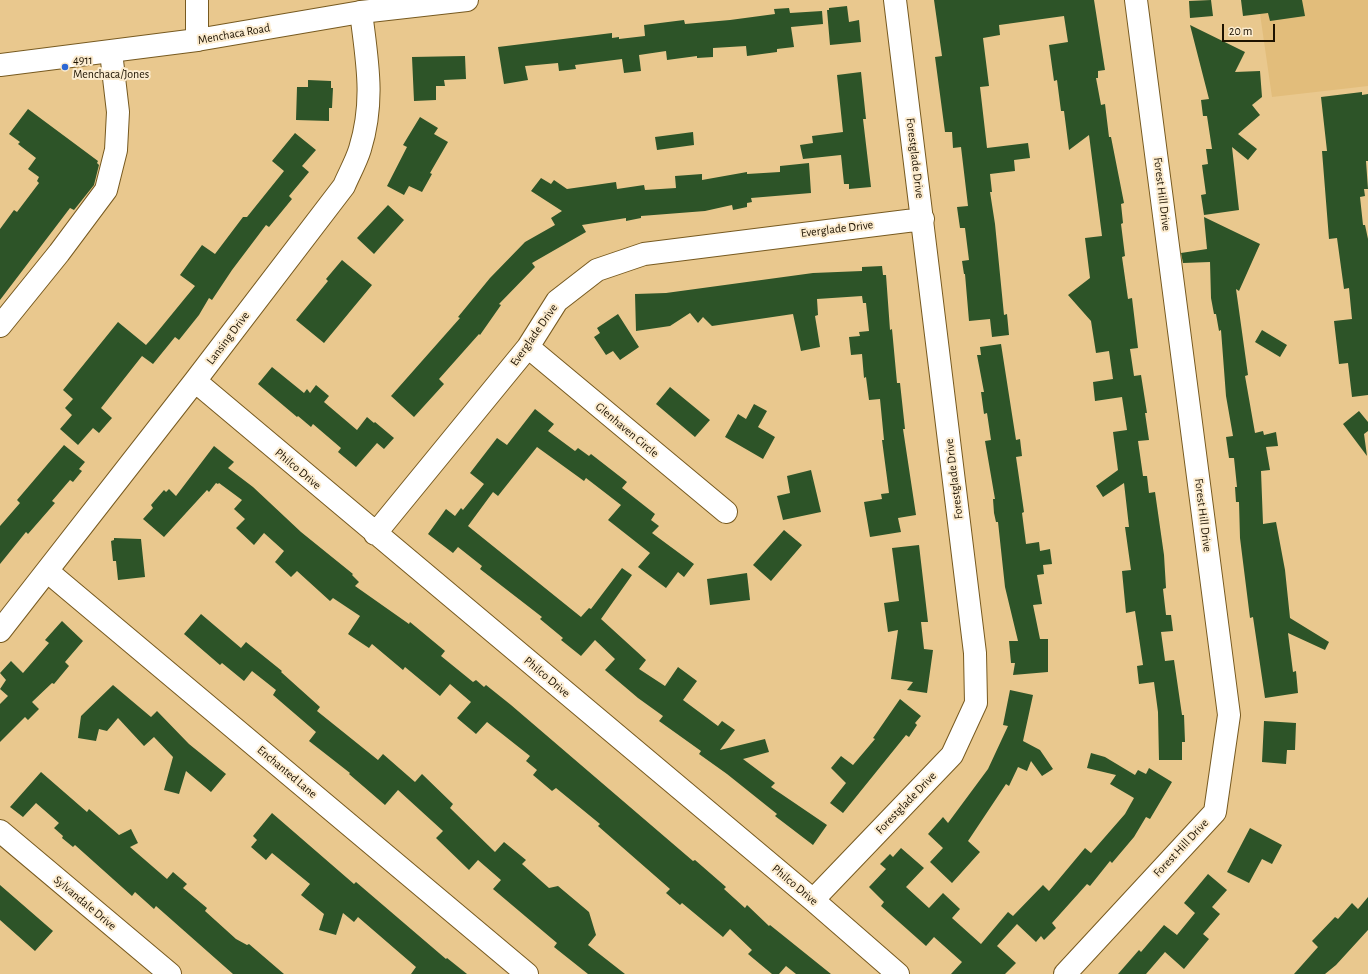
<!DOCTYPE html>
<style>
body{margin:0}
#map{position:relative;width:1368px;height:974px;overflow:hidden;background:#e9c88e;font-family:"Alegreya Sans",sans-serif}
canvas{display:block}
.scale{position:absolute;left:1222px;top:24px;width:53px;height:18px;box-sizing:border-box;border:2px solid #1d1200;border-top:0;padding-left:5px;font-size:12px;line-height:14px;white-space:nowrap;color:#1d1200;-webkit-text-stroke:3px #fceccf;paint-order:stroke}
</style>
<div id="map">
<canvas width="1368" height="974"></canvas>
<div class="scale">20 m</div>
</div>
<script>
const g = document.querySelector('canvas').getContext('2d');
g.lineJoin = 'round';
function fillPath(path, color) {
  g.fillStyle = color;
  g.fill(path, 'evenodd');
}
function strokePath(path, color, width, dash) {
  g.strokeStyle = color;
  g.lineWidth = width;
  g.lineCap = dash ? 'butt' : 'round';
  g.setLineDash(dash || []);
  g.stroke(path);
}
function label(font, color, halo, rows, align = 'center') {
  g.font = font + ' "Alegreya Sans",sans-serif';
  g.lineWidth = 4;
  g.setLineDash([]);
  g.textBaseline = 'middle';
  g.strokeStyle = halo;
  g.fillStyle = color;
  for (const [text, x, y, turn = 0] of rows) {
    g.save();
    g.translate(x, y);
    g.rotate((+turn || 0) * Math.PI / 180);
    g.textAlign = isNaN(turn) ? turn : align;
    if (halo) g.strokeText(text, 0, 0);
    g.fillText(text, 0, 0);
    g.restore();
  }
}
fillPath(new Path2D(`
 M1258,0h110v86l-96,11z`), '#e2bd7b');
fillPath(new Path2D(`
 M934,0h160l11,70 -7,1v7h-2l5,27 4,-1 4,33h2l13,66 -3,1 2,19 -2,1 4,32 -3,1 6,42 4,-1 6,50 -8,1 4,27 7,-1 6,38h-2l4,27 -11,1 5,35h4l2,17 6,-1 9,63 2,33 -3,1 3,26h5l2,16 -12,1 4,29 9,-1 8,55h2l1,27h-3v18h-23l-1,-48 -4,-30 -15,2 -2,-18 6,-1 -8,-54 -9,2 -4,-42 9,-1 -6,-43h4l-5,-44 -21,14 -7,-11 22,-16 -5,-38 14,-2 -5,-33 -27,4 -2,-19 20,-3 -4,-28 -13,2 -5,-32 -23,-26 22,-17 -5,-40 17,-2 -13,-101 -20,15 -5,-39h-3l-4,-31 -3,1 -5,-36 19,-3 -4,-26 -65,9 1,10 -17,3 6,48 -9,1 7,61 41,-5 2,15 -16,2 1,11 -25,3 2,18h-2l5,32 9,91 3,-1 2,21 -17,2 -2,-18 -21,2 -4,-47h-1l-2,-13 7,-1 -4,-32h-5l-3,-21 11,-1 -7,-59 -8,1 -1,-16h-7l-10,-75 7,-1z
 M1211,0l2,16 -23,2 -1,-17z
 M1241,0h61l3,16 -35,5 -2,-8 -25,3z
 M847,6l2,16 10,-2 2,22 -31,3 -3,-35h2v-2z
 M789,8l1,5 32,-2 1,13 -32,3 3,20 -17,2v3l-30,4 -1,-10 -33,2v9l-16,1v-2l-30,4 -1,-9 -27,4 2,16 -17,2 -2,-14 -47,6 1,4 -17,2 -1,-8 -33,3 3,14 -24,4 -6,-37 114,-14v5l7,-1v2l26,-3 -1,-11 40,-5 1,4 45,-4 45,-6 -1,-5z
 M1190,25l55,27 -10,20 25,-1 2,26 -10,8 8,10 -22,19 19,15 -9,11 -16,-13 7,63 -35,5 -3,-20 5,-1 -4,-29 6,-1 -2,-15h6l-5,-33h-4l-2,-16 8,-1z
 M465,56l1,23 -22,1 1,6h-9v14l-22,1 -2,-44z
 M861,72l5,47h-3l8,68 -22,2v-5h-5l-3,-29 -38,4 -3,-14 13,-2 -1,-7 31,-4 -6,-57z
 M308,80l23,1v7h2l-1,20h-3v13l-33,-1 1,-33h11z
 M1362,92v3l6,-1v67h-2l2,28h-4l1,7 -5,1 3,28h2l3,14v156l-16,2 -4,-34 -9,1 -5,-43 18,-2 -3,-31 -5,1 -7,-51 -8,1 -7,-88h5l-6,-54z
 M28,109l70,52 -1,2 2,2 -5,20 -20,25 -4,-2 -70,92v-71l14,-19 3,2 22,-29 -2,-2 2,-4 -11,-8 8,-11 -18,-14 2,-2 -11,-8z
 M420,117l18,11 -4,6 14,8 -18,31 2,1 -10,18 -13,-6 -5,9 -17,-9 20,-39 -4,-2z
 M693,132l1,13 -37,5 -2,-13z
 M295,133l21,17 -14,16 7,6 -20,24 3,3 -23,28 -3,-2 -34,45 -20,30 -3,-2 -10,17 -20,25 -4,-3 -22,27 -11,-8 -41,52 11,10 -13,15 -6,-5 -15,17 -18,-16 12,-14 -7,-7 8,-9 -10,-9 55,-68 28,23 8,-9 41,-50 -15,-11 22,-30 13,9 28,-37h4l37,-46 -12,-10z
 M809,163l2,30 -60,5 1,4 -5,1v4l-14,3 -1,-5 -27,6 -64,5v2l-15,3v-3l-44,7 4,7 -54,31 3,4 -36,37 2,1 -21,30 -1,-1 -40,45 5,5 -30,33 -23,-21 69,-78 -2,-1 32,-39 35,-36 30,-17 -4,-7 11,-7 -31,-20 10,-13 10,6 3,-4 13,9 49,-7 1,7 27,-4 1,5 31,-2 -1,-12 27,-2v6l45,-8v2l33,-2v-6z
 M388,205l16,15 -30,34 -17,-16z
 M1204,217l56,27 -21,47 -3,-2 12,86 -3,1 10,57 8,-2 1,4 12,-3 2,14 -12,1 4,23 -9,1 2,53 13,-2 9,48 5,48 39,24 -4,8 -37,-17 5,39 3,-1 2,22 -33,5 -12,-81 -3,1 -10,-80 -1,-36h-3l-1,-15h2l-3,-29h-5l-3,-21 7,-1 -7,-40 -5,-66 -2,1 -3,-17h-2l-3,-16 -1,-36 -27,1 -2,-10 26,-4z
 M342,260l30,25 -48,58 -28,-23 32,-39 -2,-2z
 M882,266l1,9h3l4,55 2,-1 5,54h3l5,46h-2l13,86 -18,3 3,14 -31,5 -6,-35 18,-3 -1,-5 8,-1 -7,-53h2l-4,-41 -11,1 -3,-23 -2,1 -2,-24 -11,1 -2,-18 11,-1 -1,-4 10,-1 -3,-28h-3l-1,-7 -45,3 1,16 -3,1 5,31 -19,4 -8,-37 -81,12 -9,-9 -5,6 -8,-10 -20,13 -34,5 -1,-37 31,-1 147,-20 49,-2v-4z
 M618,314l21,33 -19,13 -7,-9 -7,4 -12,-18 6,-4 -3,-5z
 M1262,330l25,15 -7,12 -25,-15z
 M1001,344l15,96 4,-1 2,17 -6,1 8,55 -2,1 4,31 13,-2 1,9 10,-2 2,15 -9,1 1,9 -7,1 5,29 -9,1 7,34h8v33l-35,3 2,-12h-4l-2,-22h9l-13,-54 -7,-65h-2l-2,-9 -1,-14h2l-10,-58 6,-1 -4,-27 -3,1 -3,-22h3l-7,-37h4l-1,-8z
 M272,367l32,26 3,-4 3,4 6,-8 13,11 -5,6 33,28 10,-13 7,6 1,-1 19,16 -10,11 -7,-6 -21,24 -18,-15 3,-4 -28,-24 -2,3 -13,-11 -1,1 -39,-33z
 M670,387l40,33 -15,17 -39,-33z
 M754,404l13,7 -9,16 17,10 -12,22 -38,-22 13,-23 8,5z
 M535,409l19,15 -6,7 27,20 3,-3 11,8 2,-2 36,28 -5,6 33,26 -4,6 8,6 -7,7 42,31 -10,13 -6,-5 -12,16 -28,-21 12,-14 -42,-33 13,-15 -35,-27 -2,3 -47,-34 -39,49 -5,-4 -25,34 113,91 8,-9 2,1 31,-41 10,7 -31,44 45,41 -7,9 26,17 13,-19 19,14 -14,19 35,26 4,-5 13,9 -15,20 45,-11 4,13 -26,7 32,24 -4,4 56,38 -14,20 -38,-29 2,-2 -50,-40 -28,-20 2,-3 -42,-30 4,-5 -25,-18 -33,-28 10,-11 -20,-19 -14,16 -20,-16 2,-2 -23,-19 2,-2 -62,-48 2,-3 -24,-19 -5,6 -25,-19 18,-25 9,7 6,-8 2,2 21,-26 -14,-11 27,-35 10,7z
 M1359,411l9,11v9l-4,3 3,22 -24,-32z
 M64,445l21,17 -6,7 3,2 -9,11 -3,-2 -18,21 3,2 -27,31 -2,-2 -26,32v-38l20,-23 -3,-3z
 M214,446l20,16 -6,6 25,19 48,45 52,42 -1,1 7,7 -4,4 54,38 1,-2 35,29 -4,5 32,26 3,-2 8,7 2,-2 25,20 182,156 2,-1 31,27 -2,2 21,19 2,-3 22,21 1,-1 61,49h-35l-10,-8 -7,8h-7l-24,-20 4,-4 -22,-21 -7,8 -41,-34 -2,2 -14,-12 4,-4 -72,-63 2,-2 -44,-36 -4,3 -19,-16 4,-5 -11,-9 4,-5 -43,-34 -11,12 -19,-16 14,-16 -21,-18 -10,12 -35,-29 -2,3 -31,-26 -3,4 -21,-14 12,-18 -27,-18 -3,3 -33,-30 -6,6 -16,-15 9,-11 -20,-18 -10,12 -18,-17 9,-9 -11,-10 8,-9 -23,-17 -1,1 -2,-1 -7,9 -2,-2 -43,47 -21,-18 10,-11 -2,-3 13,-15 2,2 3,-3 7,7z
 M811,470l10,42 -38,8 -6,-24 13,-3 -3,-17z
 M784,530l18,15 -31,36 -18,-16z
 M114,538l27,1 4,38 -27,3 -2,-19h-3l-2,-20 3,-1z
 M919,545l9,77h-7l3,27 9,1 -6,43 -20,-3 6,-8 -22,-3 7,-49 -10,2 -4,-29 15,-2 -7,-53z
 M747,573l3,27 -40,5 -3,-26z
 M201,614l40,34 5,-6 36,29 -1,1 39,35 -3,4 61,49 5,-6 32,28 7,-8 31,30 -3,4 45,44 9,-10 22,18 -4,4 27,24 9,-2 31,26 7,23 -8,10 37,29h-37l-34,-27 3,-4 -64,-54 8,-9 -23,-20 -9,10 -33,-32 7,-7 -45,-41 -13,15 -36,-31 1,-1 -41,-32 7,-9 -43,-37 3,-5 -24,-19 -8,10 -22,-18 -2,2 -36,-31z
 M62,621l21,20 -18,21 4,4 -15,18 -2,-1 -20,19 7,7 -11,11 -3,-3 -25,25v-38l8,-8 -8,-7 6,-9 -6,-7 11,-12 12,12 26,-30 -4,-3z
 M113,685l38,32 6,-6 32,33 37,30 -15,18 -25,-21 -7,23 -15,-4 9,-33 -19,-20 -10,9 -26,-28 -11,13 -8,-2 -3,12 -18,-3 3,-22z
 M1010,690l23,5 -10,46 17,9 13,19 -11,7 -11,-15 -4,10 -9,-4 -9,19 -3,-2 -38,57 12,11 -28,31 -22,-21 13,-14 -15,-14 15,-17 5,6 40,-54 20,-43 -5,-1z
 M900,699l21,17 -6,7 2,2 -8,12 -3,-2 -63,78 -13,-10 16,-20 -15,-15 10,-12 12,9 22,-26 -2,-1z
 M1264,721l32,2 -1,27h-8l-1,14 -24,-2z
 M1091,753l14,4 30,18 3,-5 8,4 3,-6 23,14 -22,37 -4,-2 -12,20 -22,26 -2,-2 -20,25 -3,-2 -35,39 4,5 -12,12 -3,-4 -5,6 -19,-18 -20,22 19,17 -11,11h-54l11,-12 -28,-25 -8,9 -45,-40 3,-4 -15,-15 17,-18 -6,-5 10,-10 3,3 8,-9 23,20 -18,19 23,21 14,-15 17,16 -8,9 29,26 27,-32 5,4 30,-31 6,6 36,-43 6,5 34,-39 9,-16 -24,-14 6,-9 -29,-7z
 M41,772l46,40 2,-3 30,26 12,-6 7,14 -8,4 37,32 6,-7 14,12 -4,4 24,20 -2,3 31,28 11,6 2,-1 35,30h-51l-77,-68 -2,3 -19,-17 -3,4 -57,-51 -2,2 -11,-9 1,-2 -9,-8 5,-5 -23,-20 -13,14 -13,-10z
 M272,813l82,71 2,-2 90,77 1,-1 20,16h-56l5,-7 -58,-50 -4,5 -11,-9 -7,22 -17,-5 5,-16 -23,-19 9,-11 -38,-31 -6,7 -15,-13 6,-7 -4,-4z
 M1250,828l32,17 -10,19 -10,-5 -13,24 -22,-11z
 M1208,874l19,16 -15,17 8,7 -17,20 6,5 -25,30 -19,-17 -19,22h-28l21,-24 2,2 23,-27 13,10 18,-22 -11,-10z
 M0,885l53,46 -18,20 -35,-31z
 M1368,897v33l-32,35 -11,9h-31l24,-27 -6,-6 23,-24 3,2 14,-16 6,6z`), '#2d5428');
const minor = new Path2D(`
 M197,0v40
 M0,326l59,-73 47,-63 10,-40 2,-38 -7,-60
 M528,347l198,165
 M195,381l618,519 85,74
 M375,534l153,-187 29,-46 40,-31 47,-16 279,-35
 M47,571l480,403
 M0,631l195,-250 149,-195c5,-12 12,-24 16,-37 15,-49 7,-88 1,-137
 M0,831l170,143
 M813,900l139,-145 24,-52 -1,-50 -80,-653
 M1065,974l150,-162 14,-97 -93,-715`);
const major = new Path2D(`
 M0,65l197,-25 164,-28 106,-12`);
strokePath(minor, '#775a20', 24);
strokePath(major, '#775a20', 24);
strokePath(minor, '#fff', 22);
strokePath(major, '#fff', 22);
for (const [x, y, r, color] of [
 [65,67,4,"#2c67d4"]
]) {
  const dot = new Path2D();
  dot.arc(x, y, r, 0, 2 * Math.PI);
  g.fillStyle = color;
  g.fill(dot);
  strokePath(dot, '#fceccf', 1.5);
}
label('12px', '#1d1200', '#fceccf', [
 ["Menchaca Road",234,34,-10],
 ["Forestglade Drive",915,158,83],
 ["Forest Hill Drive",1162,194,83],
 ["Everglade Drive",837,229,-7],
 ["Everglade Drive",534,335,-55],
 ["Lansing Drive",228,338,-53],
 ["Glenhaven Circle",627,430,40],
 ["Philco Drive",298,469,40],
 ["Forestglade Drive",954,479,-97],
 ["Forest Hill Drive",1203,515,83],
 ["Philco Drive",547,677,40],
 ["Enchanted Lane",287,772,40],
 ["Forestglade Drive",906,803,-46],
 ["Forest Hill Drive",1181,848,-47],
 ["Philco Drive",795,885,40],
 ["Sylvandale Drive",85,903,40]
]);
label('12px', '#1d1200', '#fceccf', [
 ["4911",73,60],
 ["Menchaca/Jones",73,74]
], 'left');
</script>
